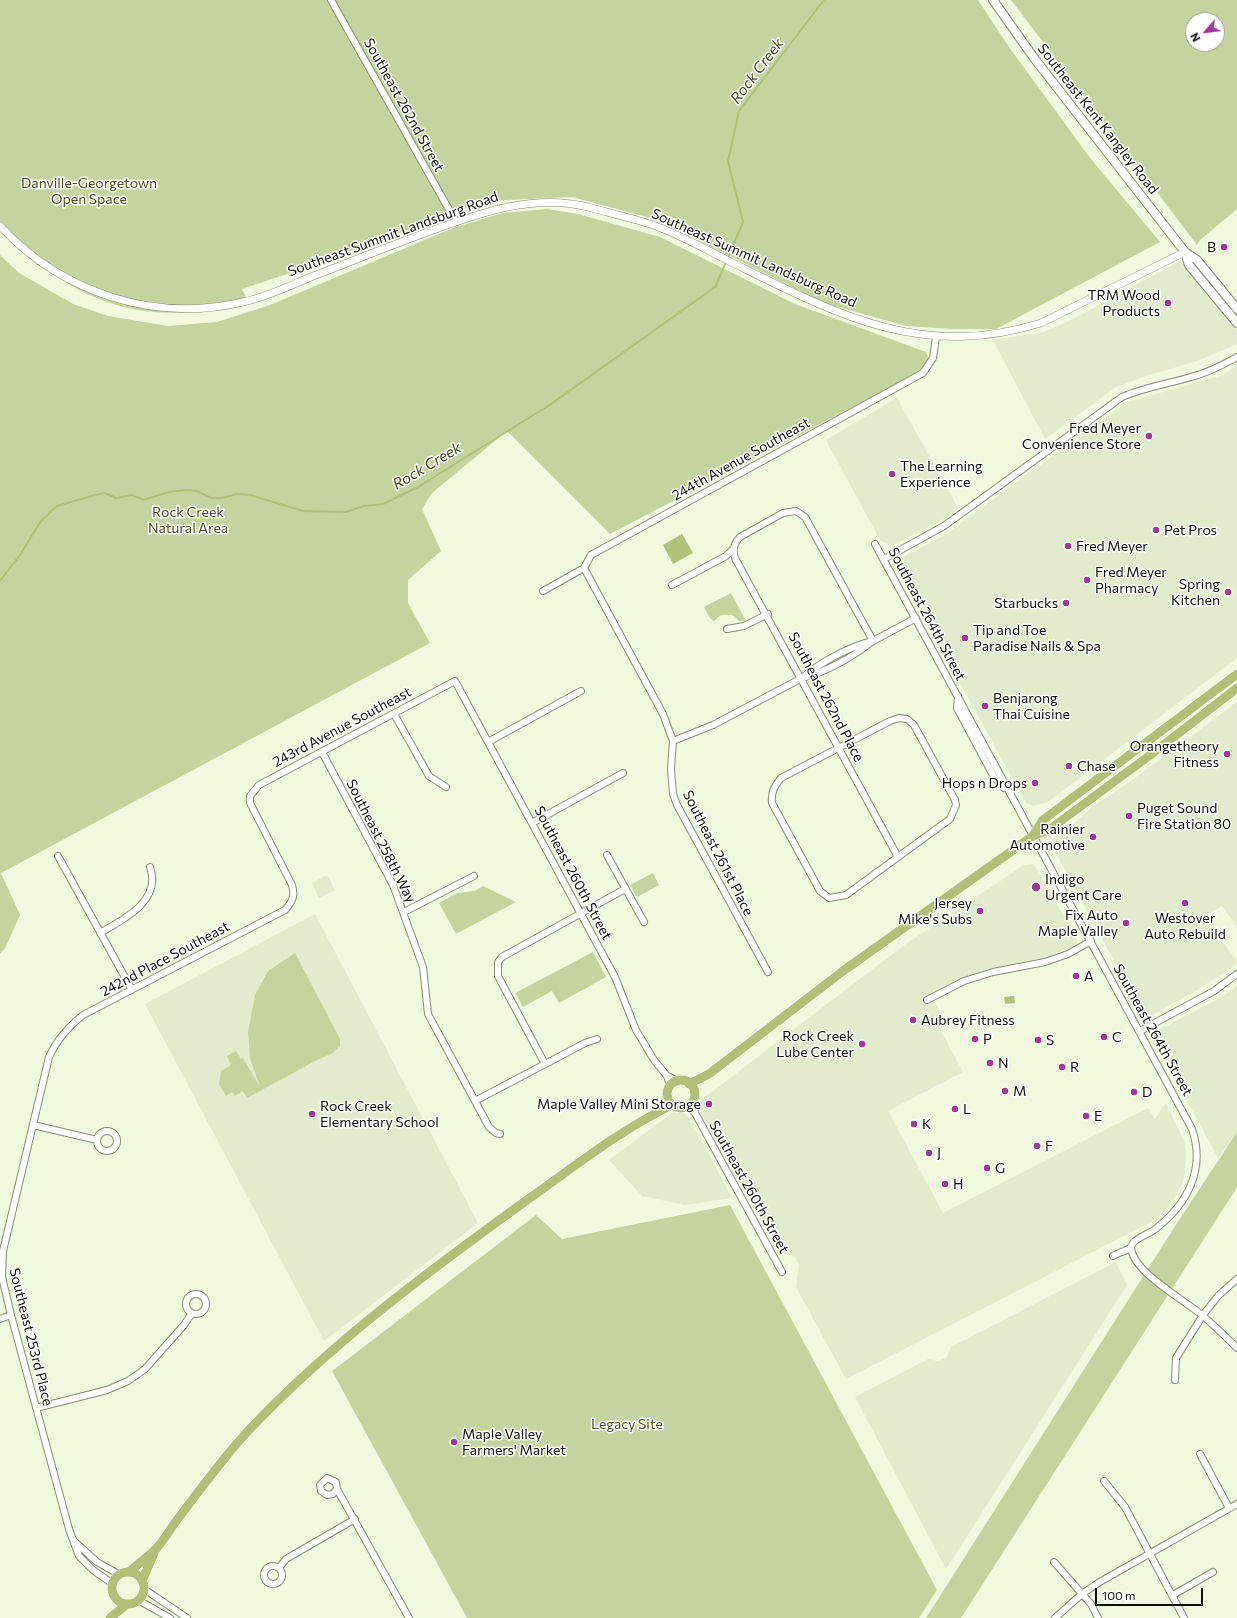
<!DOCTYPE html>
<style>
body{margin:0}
#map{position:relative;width:1237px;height:1618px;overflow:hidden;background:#f0f8de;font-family:Commissioner,sans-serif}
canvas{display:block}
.north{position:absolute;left:1185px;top:12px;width:40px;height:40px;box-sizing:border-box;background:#fff;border:1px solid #9d9e9b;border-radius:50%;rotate:242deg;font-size:11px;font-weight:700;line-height:16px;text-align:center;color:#0b0d05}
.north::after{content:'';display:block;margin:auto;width:14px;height:18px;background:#9f3698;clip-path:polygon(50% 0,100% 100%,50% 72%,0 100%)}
.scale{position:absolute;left:1095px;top:1588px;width:108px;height:18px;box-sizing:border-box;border:2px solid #0b0d05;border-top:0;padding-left:5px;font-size:12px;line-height:14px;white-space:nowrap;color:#0b0d05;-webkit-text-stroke:3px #fff;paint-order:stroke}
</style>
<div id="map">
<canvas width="1237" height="1618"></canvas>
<div class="north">N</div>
<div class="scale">100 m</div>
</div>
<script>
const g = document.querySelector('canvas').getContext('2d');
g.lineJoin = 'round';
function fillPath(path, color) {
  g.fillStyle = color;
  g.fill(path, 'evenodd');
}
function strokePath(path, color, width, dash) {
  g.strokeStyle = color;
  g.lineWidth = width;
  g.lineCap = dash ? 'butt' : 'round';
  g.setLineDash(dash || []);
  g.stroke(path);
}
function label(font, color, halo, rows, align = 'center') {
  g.font = font + ' Commissioner,sans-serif';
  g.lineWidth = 3;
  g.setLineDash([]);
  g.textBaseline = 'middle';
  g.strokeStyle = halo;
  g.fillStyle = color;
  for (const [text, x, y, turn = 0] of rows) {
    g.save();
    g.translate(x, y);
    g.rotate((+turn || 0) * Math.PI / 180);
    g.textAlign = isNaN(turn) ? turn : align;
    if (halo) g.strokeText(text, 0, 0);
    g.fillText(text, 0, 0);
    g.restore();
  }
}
fillPath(new Path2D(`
 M1180,261l57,69v14l-40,17 -51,15 -30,11 -71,52 -52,-99 51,-8 29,-13z
 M1237,366v292l-189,144 -15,4 -7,-3 -130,-236 4,-8 43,-23 179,-130 9,-5 92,-26z
 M897,398l61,110 -14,11 -53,27 -11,-6 -54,-100z
 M1237,702v224l-15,-20 -18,10 33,45v3l-46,30 -43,23 -5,-2 -92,-171 1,-2 8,-5 33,-31 38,-25z
 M1033,864l4,5 40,71 -3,6 -27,11 -60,12 -25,9 -32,16 17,31 -7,4 23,43 -75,39 55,102 205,-105 7,11 11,-16 18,38 2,12 -1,19 -3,13 -16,26 -13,10 -307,158 -50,-92 3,-23 -2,-3 -2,-4 -17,-5 -82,-148 207,-158 121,-81z
 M327,875l8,15 -16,8 -7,-15z
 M315,914l163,309 -154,118 -179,-337z
 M1237,986v146l-19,26 -62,-115 3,-3 -4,-8 67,-35z
 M683,1112l7,7 42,79 -47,7 -43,-9 -33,-36 63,-47z
 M1116,1262l11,23 -181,284 -91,-172 73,-38 10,2 9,-4 4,-10z`), '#e2ebcb');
fillPath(new Path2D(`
 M0,0h978l31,47 81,111 70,84 -164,87h-44l-46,-3 -82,-23 -166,-83 -86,-23 -87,4 -183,68 -60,20 6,12c-101,30 -179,2 -248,-75z
 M1011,0h226v209l-37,31 -3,5zM1193,20h24v24h-24z
 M547,209l31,5 82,23 135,67 131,48 3,7 -11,14 -308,161 -103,-103 -75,62 -10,16 19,42 -33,29v23l22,40 -429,230 19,42 -15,33 -5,6v-699l19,18 54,31 35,12 60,10 49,-4 53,-17 183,-77 50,-15z
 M731,593l15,28h-7l-7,-6h-11l-7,6 -4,-3 -6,-11z
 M653,873l6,12 -22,12 -7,-12z
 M483,886l33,16 -60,32 -17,-31 18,-10 18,-2z
 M593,952l13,25 -47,26 -7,-12 -29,16 -8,-14z
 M295,953l45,86v7l-7,7 -16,7 -70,38 -4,-7 -8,5 -3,-4 -6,4 -7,-12 2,-13 10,-6 -4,-9 9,-5 5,8 2,-1 17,29 -10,-29 -2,-26 7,-37 13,-24z
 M1237,1132v56l-3,4 -273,426h-35l253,-398z
 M730,1205l207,385 -18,28h-452l-135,-247 204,-156 26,24z`), '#c5d49e');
fillPath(new Path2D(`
 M682,534l11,19 -20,11 -10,-19z
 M1014,996l1,7 -10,1 -1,-7z`), '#afc27a');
strokePath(new Path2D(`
 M729,255l14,-33 -15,-61 11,-50 85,-111
 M0,581l20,-26 21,-34 16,-15 38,-11 10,-2 11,5 16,-3 12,5 24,-8 19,-2 10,1 14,7h11l15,-4 13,1 53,16 43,1 18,-6 19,-2 35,-17 133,-83 164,-117 11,-25`), '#afc27a', 2);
const minor = new Path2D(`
 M331,0l125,222
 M875,544l317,585c14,41 -5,76 -38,101 -6,4 -13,6 -19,11 -3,2 -3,5 -5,7 -4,3 -12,5 -17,8
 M884,559l60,-33 178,-129c22,-10 46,-13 69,-20 16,-4 32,-12 46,-20
 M584,568l79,146 10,27 -2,28 2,25 4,11 91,167
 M672,585l54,-29 7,-7
 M543,591l41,-23 7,-13 332,-182 10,-15 3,-21
 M727,629l17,-3 24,-12
 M958,696l-1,12 37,69 10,11
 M394,714l35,62 17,11
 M899,718l8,1 7,6 41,75 1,5 -6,14 -104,76 -17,3 -9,-7 -48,-88c-1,-11 2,-16 9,-25l109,-57z
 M673,741l40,-16 89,-47c19,-16 46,-31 71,-37 -20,16 -47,31 -71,37
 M488,742l93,-51
 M322,752l71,133 30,82 5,47 61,113 7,6 4,1
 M532,823l91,-50
 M607,855l37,67
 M58,856l74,134
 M898,857l-162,-297c-4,-9 -3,-16 4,-23l43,-24 13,-2 9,6 68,124 43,-23
 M404,912l70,-36
 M100,933c24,-14 62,-32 50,-66
 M927,1000l37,-19 29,-9 52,-10 23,-8 23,-13
 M1140,1031l74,-40 23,-17
 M545,1064l-47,-88v-14l4,-5 123,-68
 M667,1076l11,5
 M475,1101l110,-58 12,-4
 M693,1101l2,12 87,159
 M687,1106l8,7
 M33,1125l64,15
 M97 1141a10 10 0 1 1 20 0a10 10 0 1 1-20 0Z
 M1131,1247c1,25 54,53 72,69 12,10 23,21 34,32
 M186 1304a10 10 0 1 1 20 0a10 10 0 1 1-20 0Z
 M0,1319l11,-4
 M1175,1380l1,-22 27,-43 15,-19 19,-17
 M36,1408l71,-18 21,-9 17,-12 39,-44 8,-12
 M1200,1454l29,54
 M1104,1481l21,26 59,111
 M337,1489l-4,5 -6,1 -6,-4 -1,-6 7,-7 9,4 1,7 72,129
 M74,1541l23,21 23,13
 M1054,1562l37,42 7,14
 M264 1575a9 9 0 1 1 18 0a9 9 0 1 1-18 0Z
 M279,1568l7,-9 69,-40
 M113,1584l-20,-14 -14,-14 -10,-27 -58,-214 -9,-38 1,-26 46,-194c8,-18 19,-30 34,-42l202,-105c8,-9 10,-14 7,-25l-42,-82v-7l9,-11 196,-104 160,296 21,53 18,30 13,16 3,10
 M144,1589l43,29
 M1173,1595l40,-23
 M138,1600l32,18
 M1055,1618l27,-24 16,-11 139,-79`);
const tertiary = new Path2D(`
 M0,226c62,67 154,97 243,76 24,-5 46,-16 68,-25 42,-16 83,-33 125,-48 50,-18 99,-35 152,-22 22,6 44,11 65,18 28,10 54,25 80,38 105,52 189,97 308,60l144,-71`);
const secondary = new Path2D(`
 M993,0l41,58 151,194 12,8 40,49
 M1185,252l4,13 48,58`);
const primary = new Path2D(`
 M1033,836l10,-16 194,-146
 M667 1094a14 14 0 1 1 28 0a14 14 0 1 1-28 0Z
 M689,1084l20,-10 134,-103 180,-128 10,-7 17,-7 103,-76 84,-65
 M129,1572c8,-7 17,-14 25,-21 10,-10 17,-24 26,-35 22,-29 43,-58 68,-85 83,-88 181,-160 279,-231 47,-33 93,-70 145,-95
 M112 1588a16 16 0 1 1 32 0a16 16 0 1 1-32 0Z
 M142,1581l12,-28
 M110,1618l17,-14`);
strokePath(minor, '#868d75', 8);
strokePath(tertiary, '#868d75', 8);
strokePath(secondary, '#868d75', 10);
strokePath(primary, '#fff', 10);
strokePath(minor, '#fff', 6);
strokePath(tertiary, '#fff', 7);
strokePath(secondary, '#fff', 8);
strokePath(primary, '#b2c077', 9);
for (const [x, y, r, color] of [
 [1224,247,4,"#9f3698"],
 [1168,303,4,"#9f3698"],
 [1149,436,4,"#9f3698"],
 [892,474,4,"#9f3698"],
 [1156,530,4,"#9f3698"],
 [1068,546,4,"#9f3698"],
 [1087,580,4,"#9f3698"],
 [1228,592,4,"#9f3698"],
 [1066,603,4,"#9f3698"],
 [965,638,4,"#9f3698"],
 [985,706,4,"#9f3698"],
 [1227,754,4,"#9f3698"],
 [1069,766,4,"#9f3698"],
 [1035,783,4,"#9f3698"],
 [1129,816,4,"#9f3698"],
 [1093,837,4,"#9f3698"],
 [1036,887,5,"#9f3698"],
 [1185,903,4,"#9f3698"],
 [980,911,4,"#9f3698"],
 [1126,923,4,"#9f3698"],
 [1076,976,4,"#9f3698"],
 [913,1020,4,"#9f3698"],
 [1104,1037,4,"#9f3698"],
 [975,1039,4,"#9f3698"],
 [1038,1040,4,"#9f3698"],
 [862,1044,4,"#9f3698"],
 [990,1063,4,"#9f3698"],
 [1062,1067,4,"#9f3698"],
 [1005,1091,4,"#9f3698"],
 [1134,1092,4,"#9f3698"],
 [709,1104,4,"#9f3698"],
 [955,1109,4,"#9f3698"],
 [312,1114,4,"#9f3698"],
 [1086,1116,4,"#9f3698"],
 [914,1124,4,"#9f3698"],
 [1037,1146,4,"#9f3698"],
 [929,1153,4,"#9f3698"],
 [987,1168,4,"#9f3698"],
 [945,1184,4,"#9f3698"],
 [454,1442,4,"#9f3698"]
]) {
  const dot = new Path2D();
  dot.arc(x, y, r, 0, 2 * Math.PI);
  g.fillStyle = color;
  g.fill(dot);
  strokePath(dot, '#fff', 1.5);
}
label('14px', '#0b0d05', '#fff', [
 ["Southeast 262nd Street",404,105,61],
 ["Southeast Kent Kangley Road",1098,119,52],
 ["Southeast Summit Landsburg Road",393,234,-20],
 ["Southeast Summit Landsburg Road",754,258,24],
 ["244th Avenue Southeast",741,459,-29],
 ["Southeast 264th Street",927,614,62],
 ["Southeast 262nd Place",826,697,62],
 ["243rd Avenue Southeast",342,727,-28],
 ["Southeast 258th Way",381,841,63],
 ["Southeast 261st Place",718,853,63],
 ["Southeast 260th Street",573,873,62],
 ["242nd Place Southeast",165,959,-28],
 ["Southeast 264th Street",1153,1030,61],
 ["Southeast 260th Street",749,1187,61],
 ["Southeast 253rd Place",31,1337,76]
]);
label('14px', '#46521e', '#fff', [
 ["Danville-Georgetown",89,183],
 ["Open Space",89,199],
 ["Rock Creek",188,512],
 ["Natural Area",188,528],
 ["Legacy Site",627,1424]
]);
label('14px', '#0b0d05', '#fff', [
 ["B",1216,247,"right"],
 ["TRM Wood",1160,295,"right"],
 ["Products",1160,311,"right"],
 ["Fred Meyer",1141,428,"right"],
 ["Convenience Store",1141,444,"right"],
 ["The Learning",900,466],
 ["Experience",900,482],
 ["Pet Pros",1164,530],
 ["Fred Meyer",1076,546],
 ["Fred Meyer",1095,572],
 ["Pharmacy",1095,588],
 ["Spring",1220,584,"right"],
 ["Kitchen",1220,600,"right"],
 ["Starbucks",1058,603,"right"],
 ["Tip and Toe",973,630],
 ["Paradise Nails & Spa",973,646],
 ["Benjarong",993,698],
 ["Thai Cuisine",993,714],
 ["Orangetheory",1219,746,"right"],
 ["Fitness",1219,762,"right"],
 ["Chase",1077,766],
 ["Hops n Drops",1027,783,"right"],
 ["Puget Sound",1137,808],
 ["Fire Station 80",1137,824],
 ["Rainier",1085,829,"right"],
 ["Automotive",1085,845,"right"],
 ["Indigo",1045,879],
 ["Urgent Care",1045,895],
 ["Jersey",972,903,"right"],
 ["Mike's Subs",972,919,"right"],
 ["Fix Auto",1118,915,"right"],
 ["Maple Valley",1118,931,"right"],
 ["Westover",1185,918,"center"],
 ["Auto Rebuild",1185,934,"center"],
 ["A",1084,976],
 ["Aubrey Fitness",921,1020],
 ["Rock Creek",854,1036,"right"],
 ["Lube Center",854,1052,"right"],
 ["C",1112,1037],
 ["P",983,1039],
 ["S",1046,1040],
 ["N",998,1063],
 ["R",1070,1067],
 ["M",1013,1091],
 ["D",1142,1092],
 ["Maple Valley Mini Storage",701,1104,"right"],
 ["Rock Creek",320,1106],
 ["Elementary School",320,1122],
 ["L",963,1109],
 ["E",1094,1116],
 ["K",922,1124],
 ["F",1045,1146],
 ["J",937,1153],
 ["G",995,1168],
 ["H",953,1184],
 ["Maple Valley",462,1434],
 ["Farmers' Market",462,1450]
], 'left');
label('italic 15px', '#3c4712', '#fff', [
 ["Rock Creek",757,71,-53],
 ["Rock Creek",427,466,-31]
]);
</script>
